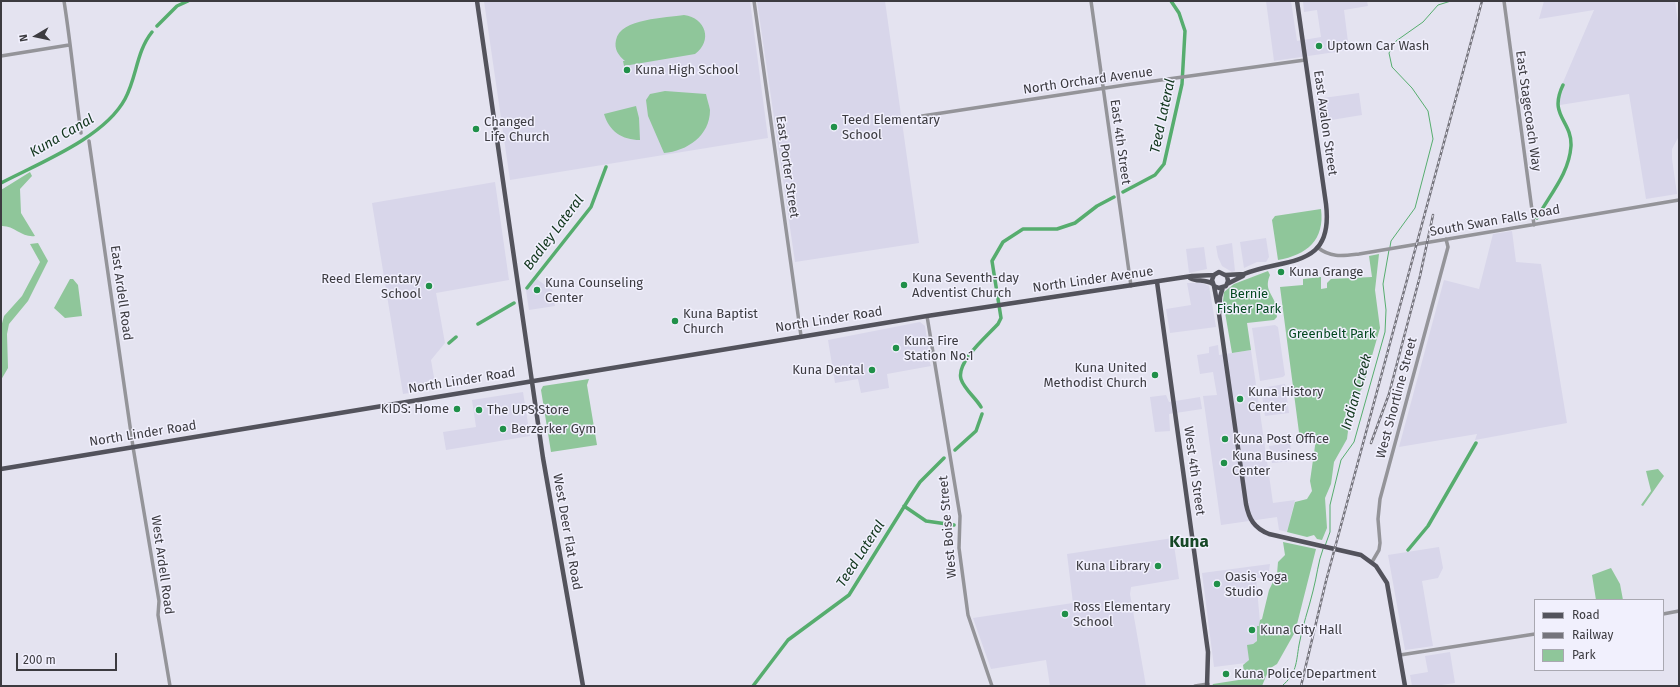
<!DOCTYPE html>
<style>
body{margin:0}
#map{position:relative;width:1680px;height:687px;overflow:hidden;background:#e4e3f0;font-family:"Fira Sans",sans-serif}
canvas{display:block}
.frame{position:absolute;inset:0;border:2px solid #3c3b40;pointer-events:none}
.legend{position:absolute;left:1534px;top:599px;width:130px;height:72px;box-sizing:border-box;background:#f1f0fd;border:1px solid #a9a8b1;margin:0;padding:5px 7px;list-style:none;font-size:12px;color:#3c3b40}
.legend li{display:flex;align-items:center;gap:8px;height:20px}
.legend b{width:20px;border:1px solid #a9a8b1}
.north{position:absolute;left:16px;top:16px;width:40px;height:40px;-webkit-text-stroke:3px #f1f0fd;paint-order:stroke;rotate:261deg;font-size:11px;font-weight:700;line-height:16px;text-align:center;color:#3c3b40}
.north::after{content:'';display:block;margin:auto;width:14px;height:18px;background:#3c3b40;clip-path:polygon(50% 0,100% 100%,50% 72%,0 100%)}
.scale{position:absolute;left:16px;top:653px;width:101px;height:18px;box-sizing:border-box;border:2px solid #3c3b40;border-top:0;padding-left:5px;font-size:12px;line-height:14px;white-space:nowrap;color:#3c3b40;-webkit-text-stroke:3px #f1f0fd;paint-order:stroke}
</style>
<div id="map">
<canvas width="1680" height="687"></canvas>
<div class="frame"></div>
<ul class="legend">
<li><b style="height:5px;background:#53535c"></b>Road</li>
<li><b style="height:5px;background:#75747c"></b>Railway</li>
<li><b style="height:11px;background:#8fc69a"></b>Park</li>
</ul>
<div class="north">N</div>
<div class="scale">200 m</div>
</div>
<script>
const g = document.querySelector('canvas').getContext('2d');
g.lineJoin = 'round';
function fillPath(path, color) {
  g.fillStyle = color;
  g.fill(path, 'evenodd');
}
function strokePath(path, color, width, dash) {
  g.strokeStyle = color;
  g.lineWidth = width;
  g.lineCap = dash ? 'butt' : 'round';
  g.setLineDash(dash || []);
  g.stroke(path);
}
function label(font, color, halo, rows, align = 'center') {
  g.font = font + ' "Fira Sans",sans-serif';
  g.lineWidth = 3;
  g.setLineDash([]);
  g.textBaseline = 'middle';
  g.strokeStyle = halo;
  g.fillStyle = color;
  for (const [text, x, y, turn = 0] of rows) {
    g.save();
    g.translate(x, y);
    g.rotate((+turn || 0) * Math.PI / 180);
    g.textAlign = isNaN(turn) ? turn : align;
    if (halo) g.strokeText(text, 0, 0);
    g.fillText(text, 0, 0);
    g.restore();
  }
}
fillPath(new Path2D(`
 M484,1h266l18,137 -258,42z
 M757,1h128l34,242 -124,19z
 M1266,1h25l6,40 24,-4 -4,-27 -13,2 -1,-11h64l1,5 -24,4 5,40 -75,11z
 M1544,1h131l4,29v106l-7,13v10l5,35 -31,5 -17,-105 -69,11 -1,-6 5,-12h-3l33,-77 -55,9z
 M1359,93l3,22 -43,7 -3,-23z
 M495,182l14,98 -73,13 9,50 -14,17 5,29 -33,5 -31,-191z
 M1512,231l4,31 25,2 26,159 -92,17 2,-6 -78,13 45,-167 35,9 14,-55z
 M1266,238l3,19 -3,5h-9l-13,6 -4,-26z
 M1232,243l3,28 -3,1 -10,-6 -4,-9 -2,-11z
 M1204,247l3,22 -18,4 -3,-24z
 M537,279l13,10h2l3,17 -26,4 -3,-20z
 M1187,283h15l7,3 7,41 -46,6 -4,-24 25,-4z
 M920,322l5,4 4,27 -1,4 3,9 -44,8 2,14 -28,5 -3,-14 -23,4 -7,-43z
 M1275,325l3,2 7,48 -2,2 -23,4 -8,-53z
 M1218,345l1,10 32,-5 22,153 22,-3 -8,32 -8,-2 -2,-13 -56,8 -18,-129 14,-1 -2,-11 -2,-12 -13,2 -3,-19 12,-2v-6z
 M1285,384l4,29 -24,3 -4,-28z
 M523,392l7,44 -84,14 -3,-18 33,-5 -4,-27z
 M1166,395l3,7 31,-5 2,12 -33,5 1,17 -15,1 -5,-35z
 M1290,443l2,18 -20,2 -3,-17z
 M1173,538l6,41 -48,8 -1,7 16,92h-96l-4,-26 -55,9 -18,-51 100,-15 -6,-49z
 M1439,547l4,21 -5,10 -16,3 11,65 -28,4 -17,-95z
 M1270,564l-2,14h-12l4,44 -3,19 -4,3 -4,16 -3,3 -32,4 -12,-94z
 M1450,652l5,31 -21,3h-22l-2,-11 18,-3 -3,-16z`), '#d8d6ea');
fillPath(new Path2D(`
 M684,15c22,3 29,26 11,39l-71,12 -1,-5h2c-7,-6 -11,-12 -9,-21 4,-22 51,-22 68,-25z
 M665,91l41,3c1,5 3,11 4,16 0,26 -23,41 -46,43l-16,-37 -2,-16 4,-6z
 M636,106l3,12 1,22c-18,0 -31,-9 -36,-26z
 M30,172l2,4 -12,13 1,24 14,23c-13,2 -21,-11 -34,-10v-36z
 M1321,209c4,31 -14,46 -43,51l-6,-40 3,-4z
 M38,243l10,18 -20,40 -19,23 -2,10 1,34 -7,12v-53l3,-11 18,-20 18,-34 -10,-18z
 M1379,254l-4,36 5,38 -17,59 -16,24 -3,9 4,11 -1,8 -13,23 -3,22 -6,14 2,30 -5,12 -5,-1 -3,-4 -7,2 -20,-5 8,-30 12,-3 5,-8 -2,-10 6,-42 -16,1 -20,-153 23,-2v-6l18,-2v12l6,-1v-5l4,-4 41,-2 -3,-21z
 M1268,271l2,4c-6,14 2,18 5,28 1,5 1,10 2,14l-3,3 -27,3 4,27 -19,3 -9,-52 1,-9 10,-8z
 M70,279h3l5,6 4,31 -17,2 -11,-10z
 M589,379l-2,6 10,60 -46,7 -10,-62 2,-4z
 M1658,469l6,7 -21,30 -2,-1 10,-14 -5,-20z
 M1283,542l33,7 -21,83 -18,32 -8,5 -7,17h-50l1,-2 32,-5 -2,-14 6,-5 -2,-15 6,-1 4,-3v-15h2l1,-6 2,-1 7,-29 8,-16 1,-12 7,-7z
 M1611,568l9,16 3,16h-27l-4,-25z`), '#8fc69a');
strokePath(new Path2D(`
 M1456,1h15
 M1390,247l1,-6 24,-33 18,-69 -5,-28 -16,-23 -20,-21 -3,-14 7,-12 27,-19 15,-17 13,-4
 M1325,546l5,-14v-27l11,-45 13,-18 31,-110 1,-22 -3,-26 6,-34
 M1282,686c15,-13 14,-23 17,-41 3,-18 10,-37 14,-54 4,-15 5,-29 10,-42`), '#56ad6e', 1);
strokePath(new Path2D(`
 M157,26l20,-20 11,-5
 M1,183c38,-20 103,-45 124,-84 12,-22 11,-47 27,-67
 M1123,192l32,-17 9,-11 18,-80 3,-53 -6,-18 -8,-12
 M1537,218c13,-24 32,-44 34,-72 1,-26 -23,-30 -8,-61
 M527,288l64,-81 15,-40
 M478,324l36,-21
 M449,343l7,-6
 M981,407c-5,-9 -17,-18 -20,-28 -5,-17 26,-43 37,-55l3,-6 -9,-57 11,-19 20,-13h34l18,-6 22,-17 17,-9
 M955,450l21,-19 6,-17
 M904,506l22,15 28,4
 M1408,550l20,-24 48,-83
 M753,686l35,-46 61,-45 63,-101 8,-12 24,-24`), '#56ad6e', 3.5);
strokePath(new Path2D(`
 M64,1c7,44 11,88 17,132
 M754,1l47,335
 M1091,1l40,285
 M1504,1l30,224
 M1,56l68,-11
 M922,116l203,-31 180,-25
 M89,141l44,306 26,154 -1,14 12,71
 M1317,247c14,11 25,9 42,7l320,-54
 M927,316l33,200 -1,32 9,67 24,71
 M1372,562l7,-12 1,-7 -2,-24 2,-20 68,-252 -2,-8
 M1663,614l16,-3
 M1400,655l135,-21
 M1195,686l13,-2`), '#949499', 3.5);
strokePath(new Path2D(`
 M477,1l66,457 40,228
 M1226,275l18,-1
 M1190,278c7,4 15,1 23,6
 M1157,282l51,370 -1,34
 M1227,284l16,-8 1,-2c41,-17 90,-4 82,-70l-29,-203
 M1214,286l3,16
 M1223,287l-3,10 -1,17 27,190c3,15 8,24 23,30l92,21 15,11 11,17 18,103
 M1,469l926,-153 265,-40 22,-1 5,-3 8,4 1,5 -2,5 -7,2 -5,-2 -2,-6 2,-5`), '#53535c', 4.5);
const rail = new Path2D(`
 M1371,443l18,-49 31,-118 13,-61
 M1301,686l25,-105 156,-580`);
strokePath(rail, '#75747c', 2.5);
strokePath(rail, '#f1f0fd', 1, [3]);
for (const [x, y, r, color] of [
 [1319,46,4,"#209049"],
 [627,70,4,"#209049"],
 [834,127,4,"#209049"],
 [476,129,4,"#209049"],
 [1281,272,4,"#209049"],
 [904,285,4,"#209049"],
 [429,286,4,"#209049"],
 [537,290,4,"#209049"],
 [675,321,4,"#209049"],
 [896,348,4,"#209049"],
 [872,370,4,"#209049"],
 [1155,375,4,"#209049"],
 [1240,399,4,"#209049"],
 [457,409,4,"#209049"],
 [479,410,4,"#209049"],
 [503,429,4,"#209049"],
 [1225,439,4,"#209049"],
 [1224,463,4,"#209049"],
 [1158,566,4,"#209049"],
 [1217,584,4,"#209049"],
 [1065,614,4,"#209049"],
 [1252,630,4,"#209049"],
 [1226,674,4,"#209049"]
]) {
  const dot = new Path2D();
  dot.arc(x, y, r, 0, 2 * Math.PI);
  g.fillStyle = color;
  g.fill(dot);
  strokePath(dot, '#f1f0fd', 1.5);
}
label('13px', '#3c3b40', '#f1f0fd', [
 ["Uptown Car Wash",1327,46],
 ["Kuna High School",635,70],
 ["Teed Elementary",842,120],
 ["School",842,135],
 ["Changed",484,122],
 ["Life Church",484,137],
 ["Kuna Grange",1289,272],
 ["Kuna Seventh-day",912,278],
 ["Adventist Church",912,293],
 ["Reed Elementary",421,279,"right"],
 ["School",421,294,"right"],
 ["Kuna Counseling",545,283],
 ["Center",545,298],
 ["Kuna Baptist",683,314],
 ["Church",683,329],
 ["Kuna Fire",904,341],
 ["Station No.1",904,356],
 ["Kuna United",1147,368,"right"],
 ["Methodist Church",1147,383,"right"],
 ["Kuna Dental",864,370,"right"],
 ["Kuna History",1248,392],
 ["Center",1248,407],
 ["KIDS: Home",449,409,"right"],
 ["The UPS Store",487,410],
 ["Berzerker Gym",511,429],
 ["Kuna Post Office",1233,439],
 ["Kuna Business",1232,456],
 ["Center",1232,471],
 ["Kuna Library",1150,566,"right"],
 ["Oasis Yoga",1225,577],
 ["Studio",1225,592],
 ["Ross Elementary",1073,607],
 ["School",1073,622],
 ["Kuna City Hall",1260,630],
 ["Kuna Police Department",1234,674]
], 'left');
label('13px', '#3c3b40', '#f1f0fd', [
 ["North Orchard Avenue",1088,81,-8],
 ["East Stagecoach Way",1528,111,82],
 ["East Avalon Street",1325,123,82],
 ["East 4th Street",1120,142,82],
 ["East Porter Street",787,167,82],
 ["South Swan Falls Road",1495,221,-10],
 ["North Linder Avenue",1093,280,-8],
 ["East Ardell Road",121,293,82],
 ["North Linder Road",829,320,-9],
 ["North Linder Road",462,381,-9],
 ["West Shortline Street",1397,398,-75],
 ["North Linder Road",143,434,-9],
 ["West 4th Street",1194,471,82],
 ["West Boise Street",948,527,-95],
 ["West Deer Flat Road",567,532,80],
 ["West Ardell Road",162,565,82]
]);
label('13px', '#044920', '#f1f0fd', [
 ["Bernie",1249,294],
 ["Fisher Park",1249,309],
 ["Greenbelt Park",1332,334]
]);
label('italic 14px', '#10351b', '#f1f0fd', [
 ["Teed Lateral",1163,116,-78],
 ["Kuna Canal",62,136,-30],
 ["Badley Lateral",554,233,-53],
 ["Indian Creek",1357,392,-74],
 ["Teed Lateral",861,554,-57]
]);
label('bold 17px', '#164826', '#f1f0fd', [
 ["Kuna",1189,542]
]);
</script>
